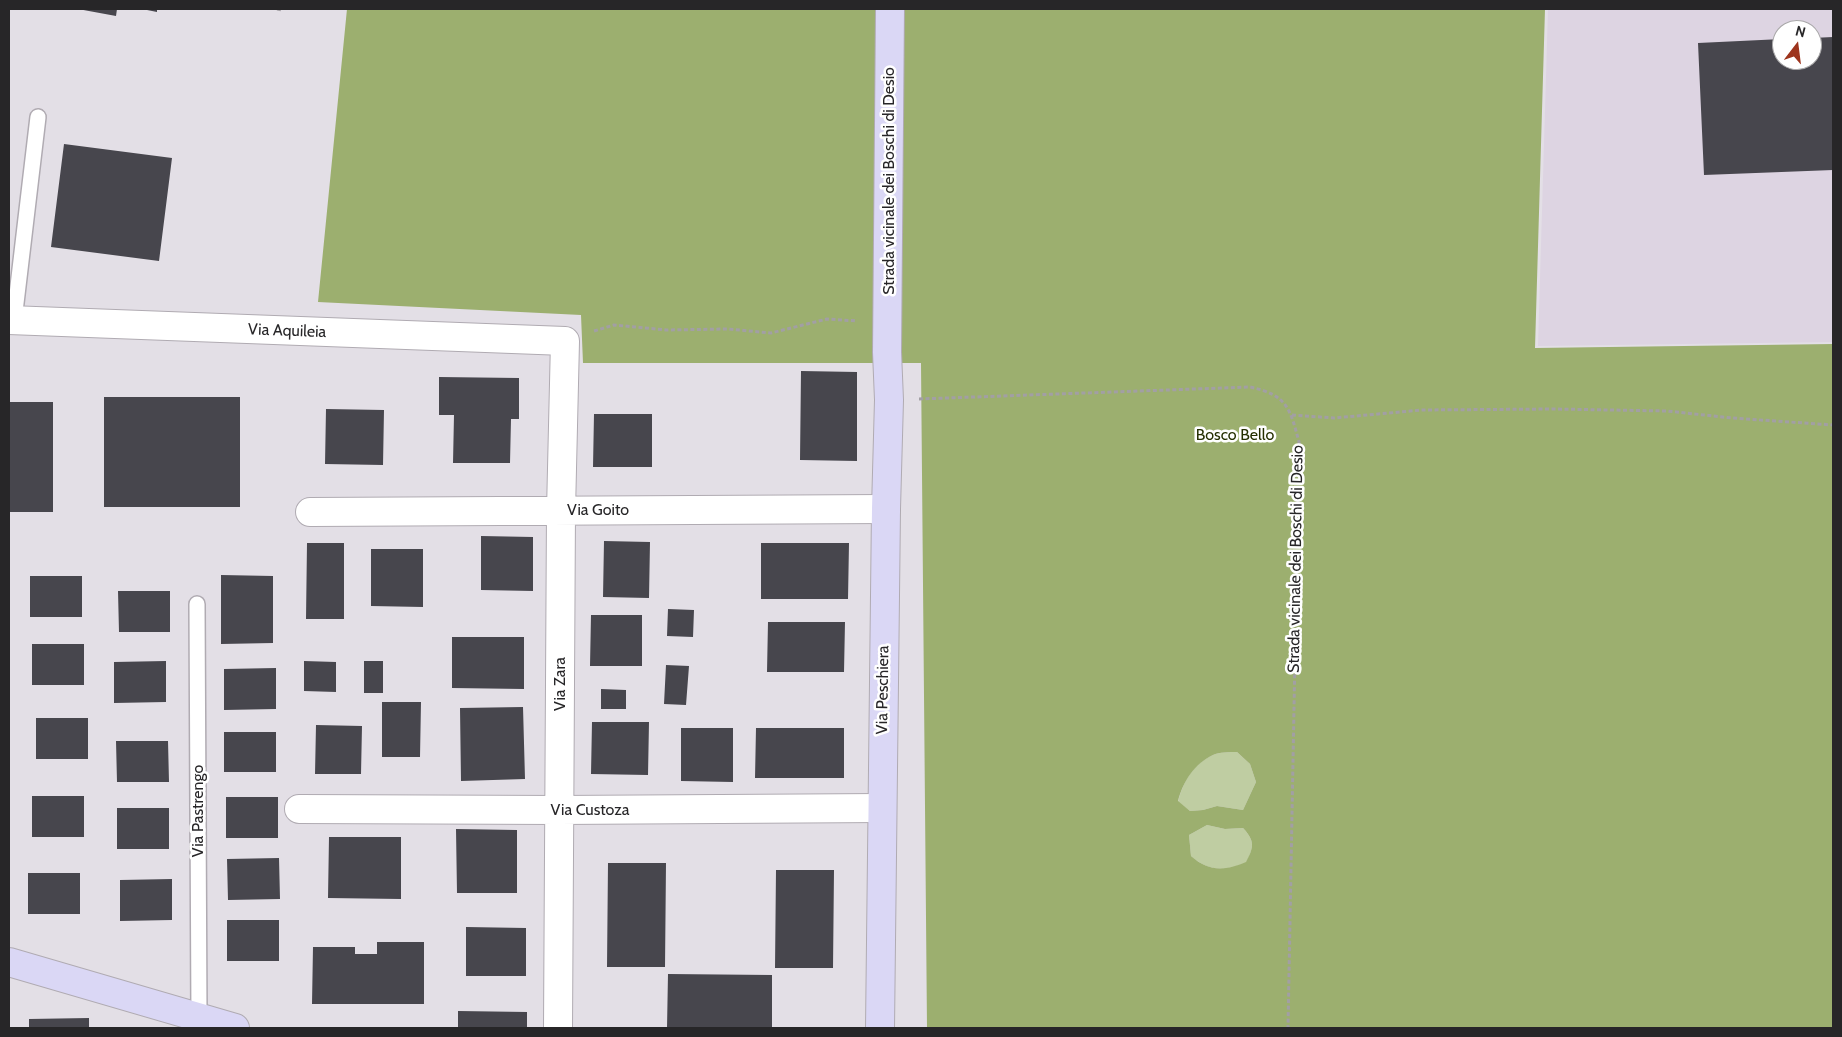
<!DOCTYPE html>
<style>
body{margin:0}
#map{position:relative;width:1842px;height:1037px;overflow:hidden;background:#e3dfe6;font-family:Cabin,sans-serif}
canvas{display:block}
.frame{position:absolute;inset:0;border:10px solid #272628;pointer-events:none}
.north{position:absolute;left:1772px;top:20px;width:50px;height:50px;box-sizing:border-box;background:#fff;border:1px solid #a9a8a9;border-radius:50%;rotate:15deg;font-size:14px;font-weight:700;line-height:20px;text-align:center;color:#272628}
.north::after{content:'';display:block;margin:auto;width:18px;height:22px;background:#9d341d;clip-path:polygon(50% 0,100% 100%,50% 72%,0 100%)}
</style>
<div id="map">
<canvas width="1842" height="1037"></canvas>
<div class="frame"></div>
<div class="north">N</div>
</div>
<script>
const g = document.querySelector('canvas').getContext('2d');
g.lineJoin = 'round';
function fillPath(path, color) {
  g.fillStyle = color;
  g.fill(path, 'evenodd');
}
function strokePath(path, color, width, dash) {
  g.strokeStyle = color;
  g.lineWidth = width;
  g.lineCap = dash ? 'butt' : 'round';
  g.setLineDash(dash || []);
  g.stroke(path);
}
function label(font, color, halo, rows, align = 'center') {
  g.font = font + ' Cabin,sans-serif';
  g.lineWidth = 5;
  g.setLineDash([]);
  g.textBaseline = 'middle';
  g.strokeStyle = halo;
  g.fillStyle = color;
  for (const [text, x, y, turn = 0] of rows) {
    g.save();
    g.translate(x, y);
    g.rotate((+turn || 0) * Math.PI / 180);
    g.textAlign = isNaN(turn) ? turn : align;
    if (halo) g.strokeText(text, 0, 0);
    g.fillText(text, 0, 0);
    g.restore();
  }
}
fillPath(new Path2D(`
 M1548,9h285v333l-295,4zM1782,30h30v30h-30z`), '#ddd4e2');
fillPath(new Path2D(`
 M1237,752l13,12 6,18 -13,28 -26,-4 -14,4 -13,1 -12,-9c5,-20 15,-38 35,-47 6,-3 17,-3 24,-3z
 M1207,825l18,4 18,-1c12,13 11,19 3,35 -21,8 -37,9 -55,-7l-2,-21z`), '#bfcda2');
fillPath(new Path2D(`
 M347,9h1198l-10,339 298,-4v684h-906l-6,-665h-338l-2,-48 -263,-13zM1237,752l13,12 6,18 -13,28 -26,-4 -14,4 -13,1 -12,-10c5,-19 16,-37 35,-46 6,-3 17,-3 24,-3zM1207,825l18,4 18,-1c12,13 11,19 3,34 -21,9 -37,10 -55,-6l-2,-21z`), '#9caf6f');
fillPath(new Path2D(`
 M78,9h39l-1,7z
 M142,9h15v3z
 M1833,37v133l-129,5 -6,-132 84,-4v21h30v-22z
 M64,144l108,14 -13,103 -108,-14z
 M801,371l56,1v89l-57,-1z
 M439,377l80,1v41h-8l-1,44h-57l1,-48h-15z
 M104,397h136v110h-136z
 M9,402h44v110h-44z
 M326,409l58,1 -1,55 -58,-1z
 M594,414h58v53h-59z
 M481,536l52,1v54l-52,-1z
 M604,541l46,1 -1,56 -46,-1z
 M307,543h37v76h-38z
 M761,543h88l-1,56h-87z
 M371,549h52v58l-52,-1z
 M221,575l52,1v67l-52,1z
 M30,576h52v41h-52z
 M118,591h52v41h-51z
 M668,609l26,1 -1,27 -26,-1z
 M591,615h51v51h-52z
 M768,622h77l-1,50h-77z
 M452,637h72v52l-72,-1z
 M32,644h52v41h-52z
 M166,661v41l-52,1v-41z
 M304,661l32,1v30l-32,-1z
 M364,661h19v32h-19z
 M666,665l23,1 -3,39 -22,-1z
 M276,668v41l-52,1v-41z
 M601,689l25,1v19h-25z
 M382,702h39l-1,55h-38z
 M523,707l2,72 -64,2 -1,-73z
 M36,718h52v41h-52z
 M592,722h57l-1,53 -57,-1z
 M316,725l46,1 -1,48h-46z
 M681,728h52v54l-52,-1z
 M756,728h88v50h-89z
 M224,732h52v40h-52z
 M116,741h52l1,41h-52z
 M32,796h52v41h-52z
 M226,797h52v41h-52z
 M117,808h52v41h-52z
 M456,829l61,1v63h-60z
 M329,837h72v62l-73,-1z
 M279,858l1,41 -52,1 -1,-41z
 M608,863h58l-1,104h-58z
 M776,870h58l-1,98h-58z
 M28,873h52v41h-52z
 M172,879v41l-52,1v-41z
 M227,920h52v41h-52z
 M466,927l60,1v48h-60z
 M377,942h47v62h-112l1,-57h42v7h22z
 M668,974l104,1v53h-105z
 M458,1011l69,1v16h-69z
 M89,1018v10h-60v-9z`), '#47464d');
const lane = new Path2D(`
 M14,320l24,-203
 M197,604l2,414`);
const street = new Path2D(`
 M9,320l556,21 -4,170 -3,517
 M310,512l576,-3
 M299,809l260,1 323,-2`);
const secondary = new Path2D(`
 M9,962l226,66
 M880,1028l6,-519 3,-109 -2,-48 3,-343`);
strokePath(lane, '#b0abb2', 18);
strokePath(street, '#b0abb2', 30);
strokePath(secondary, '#b0abb2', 30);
strokePath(new Path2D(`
 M277,9l6,1v-1
 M594,331l20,-6 52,5 62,-1 43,4 56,-14 30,2
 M919,399l331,-12c37,8 40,21 49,55l-11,586
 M1292,415l42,3 88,-8 132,-1 113,2 65,7 101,7`), '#a29fa4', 3, [4, 2.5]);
strokePath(lane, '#fff', 15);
strokePath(street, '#fff', 28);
strokePath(secondary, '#dad7f5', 28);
label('16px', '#272628', '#fff', [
 ["Strada vicinale dei Boschi di Desio",889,181,-90],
 ["Via Aquileia",287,331,2],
 ["Via Goito",598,510],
 ["Strada vicinale dei Boschi di Desio",1296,559,-89],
 ["Via Zara",560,684,-90],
 ["Via Peschiera",883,690,-89],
 ["Via Custoza",590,810],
 ["Via Pastrengo",198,811,-90]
]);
label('16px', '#242f00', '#fff', [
 ["Bosco Bello",1235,435]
]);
</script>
